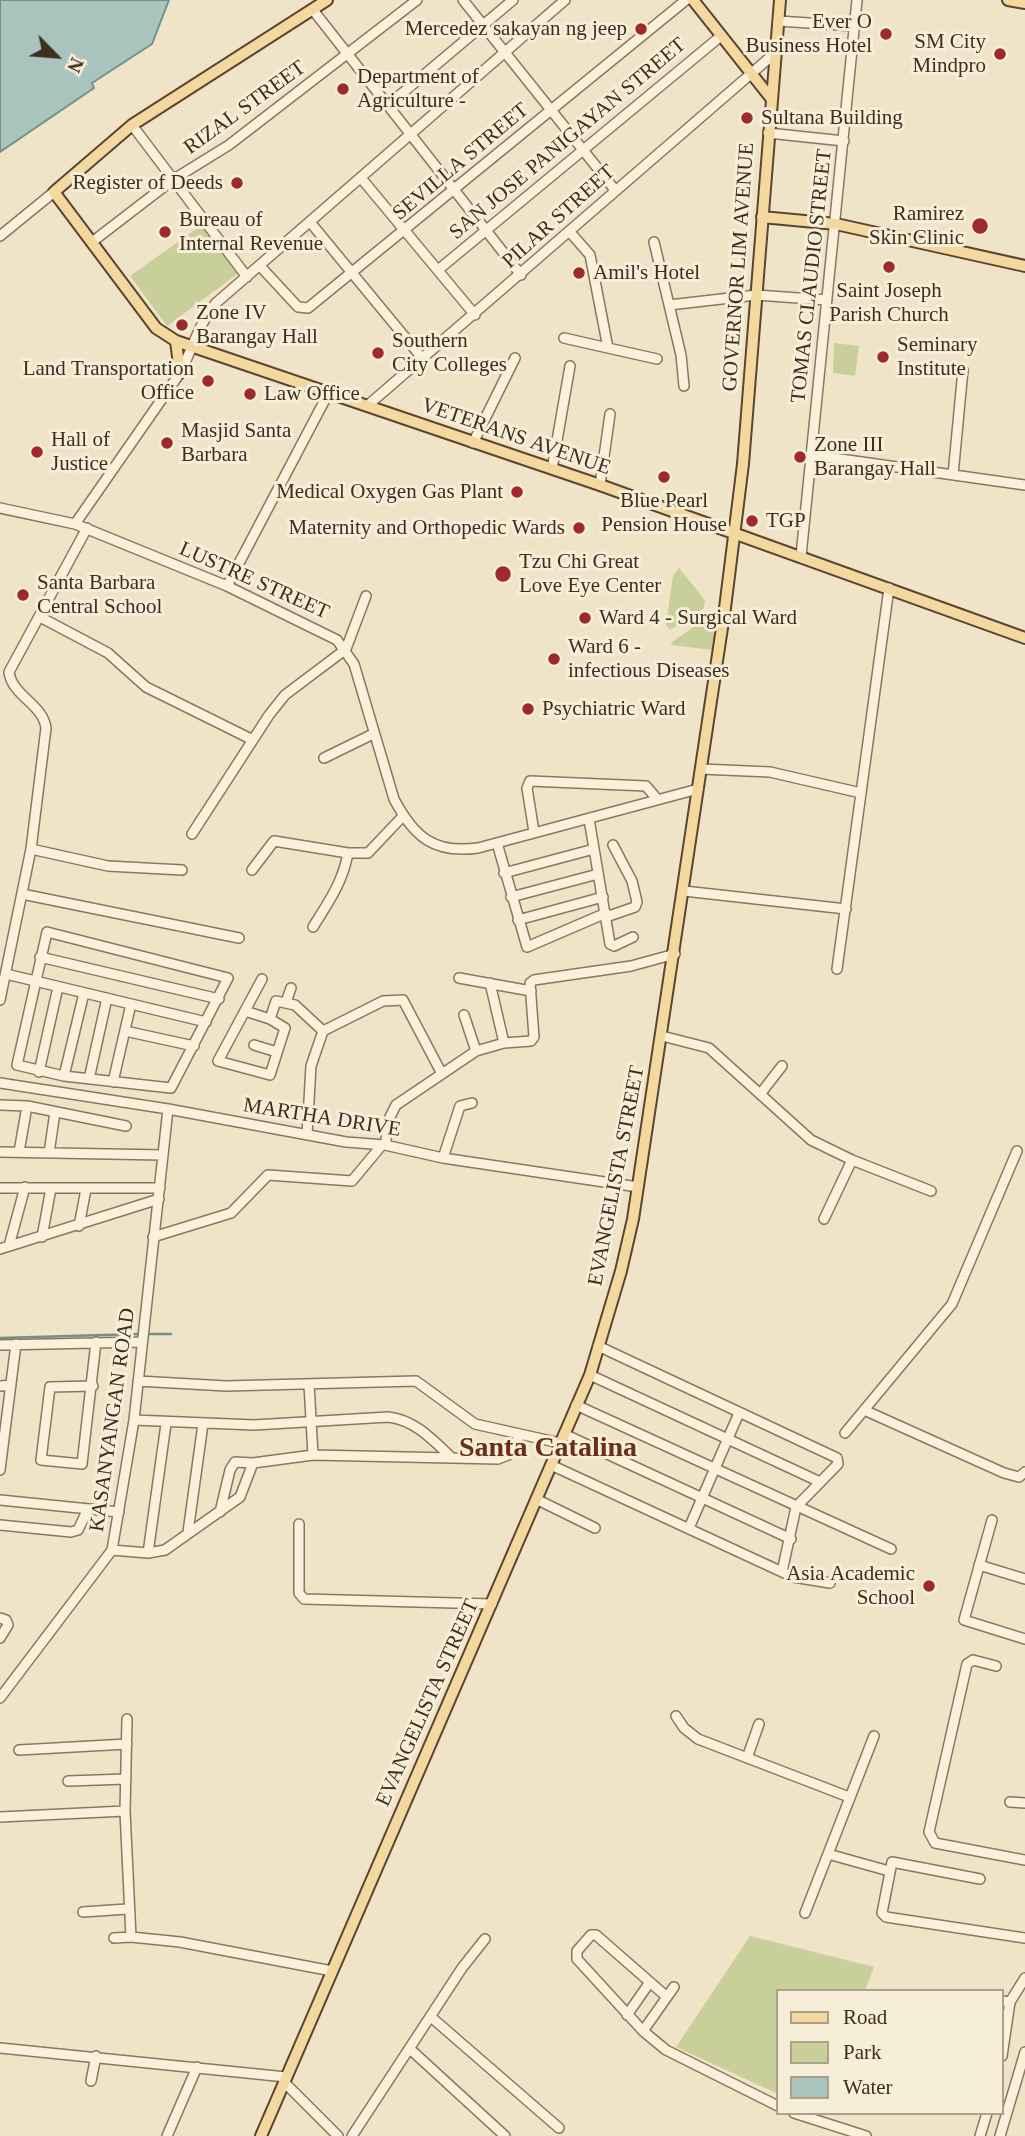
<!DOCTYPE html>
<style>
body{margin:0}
#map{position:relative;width:1025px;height:2136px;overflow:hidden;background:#f0e4c8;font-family:"Times New Roman",serif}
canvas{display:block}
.legend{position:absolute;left:776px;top:1989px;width:228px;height:126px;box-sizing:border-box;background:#f7eed8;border:2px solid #ada18e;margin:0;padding:9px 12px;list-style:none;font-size:21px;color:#3d2e20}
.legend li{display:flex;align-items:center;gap:14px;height:35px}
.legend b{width:35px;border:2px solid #ada18e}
.north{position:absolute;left:21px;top:21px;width:70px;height:70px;-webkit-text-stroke:5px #f7eed8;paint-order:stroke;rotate:115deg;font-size:19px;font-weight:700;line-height:28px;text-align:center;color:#3d2e20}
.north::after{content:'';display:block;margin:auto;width:24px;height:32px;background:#3d2e20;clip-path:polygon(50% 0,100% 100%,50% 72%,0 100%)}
</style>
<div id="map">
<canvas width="1025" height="2136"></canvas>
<ul class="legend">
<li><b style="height:9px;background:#f3d9a0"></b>Road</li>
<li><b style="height:19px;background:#c9cf9b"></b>Park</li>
<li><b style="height:19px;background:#a9c4bc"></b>Water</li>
</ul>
<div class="north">N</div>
</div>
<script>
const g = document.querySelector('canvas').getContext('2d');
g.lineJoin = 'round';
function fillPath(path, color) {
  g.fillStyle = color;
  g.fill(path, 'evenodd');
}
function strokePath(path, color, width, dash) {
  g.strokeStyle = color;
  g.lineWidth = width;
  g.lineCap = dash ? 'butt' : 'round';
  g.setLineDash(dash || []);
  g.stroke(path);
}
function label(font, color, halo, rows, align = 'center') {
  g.font = font + ' "Times New Roman",serif';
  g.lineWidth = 6;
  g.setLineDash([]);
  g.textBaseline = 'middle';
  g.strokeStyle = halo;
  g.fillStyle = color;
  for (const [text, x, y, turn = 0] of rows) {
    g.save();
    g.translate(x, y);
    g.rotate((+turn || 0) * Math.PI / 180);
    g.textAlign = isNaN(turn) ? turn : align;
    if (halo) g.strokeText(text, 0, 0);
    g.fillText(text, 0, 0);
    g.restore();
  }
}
fillPath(new Path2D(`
 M203,224l36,49 -72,53 -37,-50z
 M834,343l25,3 -4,30 -22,-3z
 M679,568l26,32 -1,8 -34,22 -4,-5 7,-49z
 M715,612l3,1 -6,37 -41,-5 1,-3z
 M750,1936l124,31 -9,24h-87v103l-102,-47z`), '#c9cf9b');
const water = new Path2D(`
 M0,0h169l-17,44 -60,39 2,5 -94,64z`);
fillPath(water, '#a9c4bc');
strokePath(water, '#6f938a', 2);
strokePath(new Path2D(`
 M149,1334h22
 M0,1338l139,-4`), '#6f938a', 2.5);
const minor = new Path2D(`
 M463,0l152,190
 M313,10l208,265
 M778,21l77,5
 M387,106l126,-106
 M132,125l115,152
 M768,133l76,8
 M361,178l114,137
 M310,222l113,137
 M569,231l21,24 18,93 49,11
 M0,236l54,-44
 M92,242l82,-63 55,-34 188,-145
 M654,242l27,113 3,31
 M260,266l38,41 10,1 378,-308
 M438,270l283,-234
 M669,305l87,-10 71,5
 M564,338l44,10
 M367,406l408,-353
 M473,443l42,-85
 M812,455l213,30
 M552,469l18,-103
 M953,475l10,-105
 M600,485l10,-71
 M0,508l75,16 152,62 110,54 17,24 40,135c20,38 40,55 84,49l220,-59
 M75,524l105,-151c12,-23 19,-50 36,-70l349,-303
 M801,556l56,-556
 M227,586l102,-194
 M40,617l68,36 38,34 105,52
 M324,758l49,-24
 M701,769l69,3 91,21
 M589,819l21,125 4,2 19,-9
 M534,832l-7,-44 3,-7 116,5 11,13
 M192,834l77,-119 16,-20 61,-46 20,-53
 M497,843l30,104 79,-34
 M31,849l77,17 74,4
 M252,870l22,-29 74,12h20l35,-37
 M504,873l90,-24
 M684,891l162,18
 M22,894l217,44
 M511,897l87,-23
 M606,917l29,-10 2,-5 -5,-21 -19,-36
 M518,920l85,-23
 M313,927c15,-24 30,-45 35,-74
 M47,932l181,46 -57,110 -107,-12 -47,-11z
 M40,957l179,42
 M837,969l52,-381
 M6,974l125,30 -18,78
 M459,978l72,13
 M262,979l-44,82 52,14 15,-47 -15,-9
 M490,983l14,60 27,-2 3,-4 -4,-54 4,-3 97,-14 44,-12
 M0,1000l31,-151 15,-121c-3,-24 -34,-32 -37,-56l78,-144
 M286,1002l5,-14
 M131,1004l75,18
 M245,1011l25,8 6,-18 19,4 28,26 60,-30 20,-1 39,74
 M464,1015l12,36
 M125,1031l69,15
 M662,1036l47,12 102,92 41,20 79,31
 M254,1045l23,7
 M39,1072l19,-85
 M64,1076l20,-83
 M89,1079l18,-81
 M0,1083l168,26 178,33 39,3 58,13 195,29
 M761,1093l21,-27
 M0,1105l27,1 99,20
 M307,1135l4,-69 12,-35
 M385,1145l5,-28 6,-12 80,-54 28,-8
 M0,1152l163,3
 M19,1152l8,-46
 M49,1153l6,-41
 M443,1158l17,-52 12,-3
 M0,1188h160
 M824,1219l28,-59
 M79,1226l7,-37
 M42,1237l9,-49
 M153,1237l78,-24 37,-38 84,6 30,-36
 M9,1246l16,-59
 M0,1249l159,-50
 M0,1345l142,-3
 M598,1346l239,112 1,6 -42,43 -14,65
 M590,1375l228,106
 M138,1381l88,5 190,-5 59,43 85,19
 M309,1384l4,71
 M0,1386l11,-1
 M93,1386l-43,1 -9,73 41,4 14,-122
 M576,1405l315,144
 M864,1410l140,63 15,4 6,-5
 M134,1420l120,5 134,-8c27,3 44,22 63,40
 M845,1433l107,-129 65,-153
 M564,1434l227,105
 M551,1465l242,112 37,6
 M0,1470l16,-126
 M0,1500l119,12
 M538,1500l57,28
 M220,1512l10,-42 5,-8 18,1 60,-8 185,4 10,-4 12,-20
 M992,1520l-28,100 61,19
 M299,1524v69l5,6 188,5
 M0,1525l71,7 7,-2 9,-19
 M689,1528l50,-115
 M188,1532l15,-108
 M112,1550l36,3 17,-3 75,-53 13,-34
 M148,1553l18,-129
 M979,1565l46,14
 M0,1618l6,2 2,5 -8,13
 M996,1666l-23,-6 -6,4 -38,168 6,11 90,17
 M0,1698l112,-148 22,-130 34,-311
 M676,1716l8,12 14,11 151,58
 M127,1719l-2,92 6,126 49,5 152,29
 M874,1736l-46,118 61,17
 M19,1750l108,-6
 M747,1758l12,-34
 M68,1781l58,-2
 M1010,1802l15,1
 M0,1817l125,-6
 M980,1879l-88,-17 -10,51 4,4 139,21
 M83,1912l44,-3
 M805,1913l23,-59
 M114,1938l17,-1
 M667,1997l-71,-62h-5l-14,16v8l66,72 23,19 112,56
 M1002,2001l8,1 -8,54
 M1010,2002l15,-24
 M627,2015l23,-33
 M431,2017l128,111
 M643,2031l31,-44
 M0,2048l286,29
 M410,2049l95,87
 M91,2081l5,-25
 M284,2082l54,54
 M794,2113l72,23
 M167,2136l30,-69
 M352,2136l110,-168 23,-29
 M980,2136l7,-23
 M1000,2136l25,-84`);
const major = new Path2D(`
 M327,0l-195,125 -78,67 102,136 20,13 424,144 425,153
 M693,0l77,97
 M1008,0l17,3
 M762,217l74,7 189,42
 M176,341l4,32
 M261,2136l329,-761 31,-104 12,-52 92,-611 18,-144 37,-464`);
strokePath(minor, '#8d765c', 12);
strokePath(major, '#5b4430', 14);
strokePath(minor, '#faf1dc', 9);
strokePath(major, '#f3d9a0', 10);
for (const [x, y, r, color] of [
 [641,29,7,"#9e2a2b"],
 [886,34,7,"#9e2a2b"],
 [1000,54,7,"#9e2a2b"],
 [343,89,7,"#9e2a2b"],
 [747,118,7,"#9e2a2b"],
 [237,183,7,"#9e2a2b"],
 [980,226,9,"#9e2a2b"],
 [165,232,7,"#9e2a2b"],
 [889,267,7,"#9e2a2b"],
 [579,273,7,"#9e2a2b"],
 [182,325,7,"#9e2a2b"],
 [378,353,7,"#9e2a2b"],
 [883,357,7,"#9e2a2b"],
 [208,381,7,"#9e2a2b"],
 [250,394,7,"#9e2a2b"],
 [167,443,7,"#9e2a2b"],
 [37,452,7,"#9e2a2b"],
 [800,457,7,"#9e2a2b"],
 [664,477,7,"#9e2a2b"],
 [517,492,7,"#9e2a2b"],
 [752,521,7,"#9e2a2b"],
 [579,528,7,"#9e2a2b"],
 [503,574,9,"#9e2a2b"],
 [23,595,7,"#9e2a2b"],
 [585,618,7,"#9e2a2b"],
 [554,659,7,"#9e2a2b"],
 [528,709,7,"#9e2a2b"],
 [929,1586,7,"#9e2a2b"]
]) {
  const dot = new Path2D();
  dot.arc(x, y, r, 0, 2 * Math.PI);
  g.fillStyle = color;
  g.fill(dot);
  strokePath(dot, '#f7eed8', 2.5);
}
label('21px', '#3d2e20', '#f7eed8', [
 ["Ever O",872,22,"right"],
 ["Business Hotel",872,46,"right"],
 ["Mercedez sakayan ng jeep",627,29,"right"],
 ["SM City",986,42,"right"],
 ["Mindpro",986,66,"right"],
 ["Department of",357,77],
 ["Agriculture -",357,101],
 ["Sultana Building",761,118],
 ["Register of Deeds",223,183,"right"],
 ["Ramirez",964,214,"right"],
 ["Skin Clinic",964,238,"right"],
 ["Bureau of",179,220],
 ["Internal Revenue",179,244],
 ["Amil's Hotel",593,273],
 ["Saint Joseph",889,291,"center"],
 ["Parish Church",889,315,"center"],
 ["Zone IV",196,313],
 ["Barangay Hall",196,337],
 ["Southern",392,341],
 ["City Colleges",392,365],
 ["Seminary",897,345],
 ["Institute",897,369],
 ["Land Transportation",194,369,"right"],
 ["Office",194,393,"right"],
 ["Law Office",264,394],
 ["Masjid Santa",181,431],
 ["Barbara",181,455],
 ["Hall of",51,440],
 ["Justice",51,464],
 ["Zone III",814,445],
 ["Barangay Hall",814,469],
 ["Medical Oxygen Gas Plant",503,492,"right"],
 ["Blue Pearl",664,501,"center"],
 ["Pension House",664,525,"center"],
 ["TGP",766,521],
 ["Maternity and Orthopedic Wards",565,528,"right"],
 ["Tzu Chi Great",519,562],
 ["Love Eye Center",519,586],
 ["Santa Barbara",37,583],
 ["Central School",37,607],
 ["Ward 4 - Surgical Ward",599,618],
 ["Ward 6 -",568,647],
 ["infectious Diseases",568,671],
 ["Psychiatric Ward",542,709],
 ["Asia Academic",915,1574,"right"],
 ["School",915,1598,"right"]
], 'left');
label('21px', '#3d2e20', '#f7eed8', [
 ["RIZAL STREET",245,108,-36],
 ["SAN JOSE PANIGAYAN STREET",568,139,-40],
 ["SEVILLA STREET",461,162,-40],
 ["PILAR STREET",559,217,-42],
 ["GOVERNOR LIM AVENUE",739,267,-86],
 ["TOMAS CLAUDIO STREET",812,276,-84],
 ["VETERANS AVENUE",516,437,19],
 ["LUSTRE STREET",254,581,24],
 ["MARTHA DRIVE",322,1118,9],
 ["EVANGELISTA STREET",617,1176,-79],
 ["KASANYANGAN ROAD",113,1420,-82],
 ["EVANGELISTA STREET",428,1703,-66]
]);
label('bold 28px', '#6b2e1e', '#f7eed8', [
 ["Santa Catalina",548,1449]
]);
</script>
